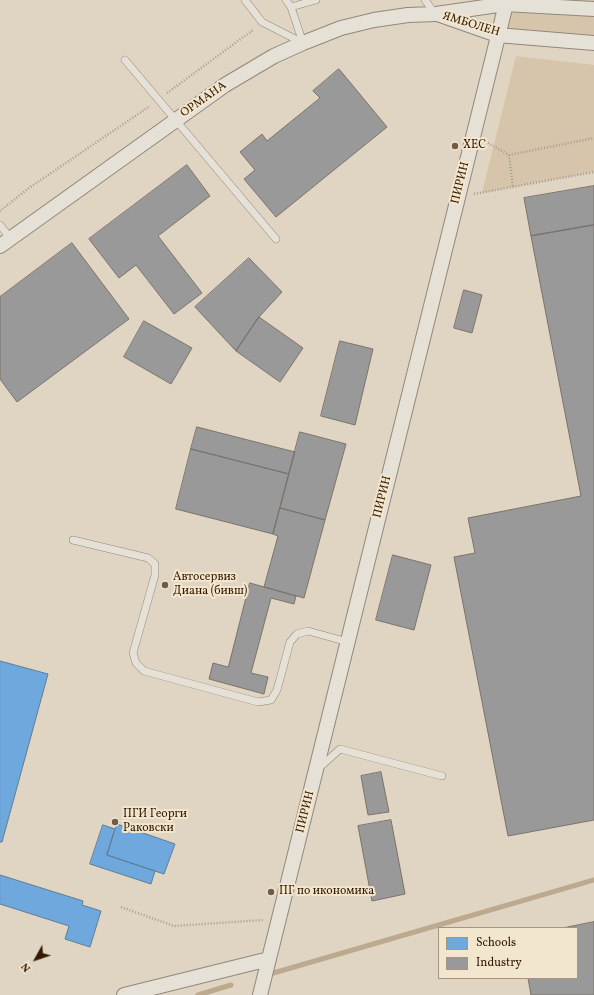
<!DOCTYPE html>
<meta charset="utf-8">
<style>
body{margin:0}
#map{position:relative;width:594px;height:995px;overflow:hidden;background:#e0d4c2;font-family:Vollkorn,serif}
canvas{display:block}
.legend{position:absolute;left:438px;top:927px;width:140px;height:52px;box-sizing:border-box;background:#f3e6cf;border:1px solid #a7947d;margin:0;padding:5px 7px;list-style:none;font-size:12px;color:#341a01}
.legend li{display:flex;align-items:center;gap:8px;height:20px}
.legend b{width:20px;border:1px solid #a7947d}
.north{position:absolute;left:16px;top:939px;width:40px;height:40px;-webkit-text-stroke:3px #f3e6cf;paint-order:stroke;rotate:230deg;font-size:11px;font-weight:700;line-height:16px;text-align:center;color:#341a01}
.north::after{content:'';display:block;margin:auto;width:14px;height:18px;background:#341a01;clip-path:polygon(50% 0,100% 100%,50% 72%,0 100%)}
</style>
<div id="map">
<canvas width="594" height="995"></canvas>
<ul class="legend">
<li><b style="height:11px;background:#6fa8dc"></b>Schools</li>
<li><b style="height:11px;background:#999"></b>Industry</li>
</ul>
<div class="north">N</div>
</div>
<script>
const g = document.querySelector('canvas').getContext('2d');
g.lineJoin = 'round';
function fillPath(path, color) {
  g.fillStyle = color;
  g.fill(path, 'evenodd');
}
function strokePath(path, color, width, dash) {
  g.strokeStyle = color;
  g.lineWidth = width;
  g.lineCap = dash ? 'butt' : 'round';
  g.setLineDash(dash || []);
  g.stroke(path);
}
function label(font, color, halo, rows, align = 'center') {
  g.font = font + ' Vollkorn,serif';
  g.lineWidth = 4;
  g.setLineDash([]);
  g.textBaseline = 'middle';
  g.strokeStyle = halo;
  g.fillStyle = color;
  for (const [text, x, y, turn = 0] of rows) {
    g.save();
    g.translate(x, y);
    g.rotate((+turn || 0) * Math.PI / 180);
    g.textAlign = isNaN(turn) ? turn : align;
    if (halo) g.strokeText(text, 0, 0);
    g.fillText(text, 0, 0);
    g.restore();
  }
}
fillPath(new Path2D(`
 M507,0h87v43l-97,-8z
 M516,56l78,9v107l-112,21z`), '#d6c5aa');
const schools = new Path2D(`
 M0,661l48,13 -46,168h-2z
 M117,824l58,20 -11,30 -57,-19z
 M103,825l12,4 -8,26 48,16 -4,13 -61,-20z
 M0,875l83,26 -1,4 19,6 -11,36 -25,-8 4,-13 -69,-22z`);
fillPath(schools, '#6fa8dc');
strokePath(schools, '#5d7d9a', 1);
const industry = new Path2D(`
 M339,69l48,58 -111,90 -32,-38 11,-9 -15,-18 22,-18 5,7 53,-43 -7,-7z
 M187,165l23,31 -52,40 44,57 -28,21 -38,-49 -17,13 -30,-39z
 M594,186v39l-63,11 -7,-38z
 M594,225v595l-86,16 -54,-279 21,-4 -7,-35 113,-22 -50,-260z
 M72,243l57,76 -112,83 -17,-23v-82z
 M249,258l33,34 -23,25 -23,34 -41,-44z
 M464,290l18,5 -10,38 -18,-5z
 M259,317l44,31 -23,34 -44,-31z
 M144,321l48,27 -21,36 -47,-27z
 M340,341l33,8 -18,76 -34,-9z
 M197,427l98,25 -6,22 -98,-25z
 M300,432l46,12 -21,76 -45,-12z
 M191,449l98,25 -16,60 -97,-25z
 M280,508l45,12 -21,78 -40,-11 14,-51 -5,-2z
 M393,555l38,10 -17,65 -38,-10z
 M250,583l46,13 -2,8 -23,-6 -20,75 17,4 -4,17 -55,-15 4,-16 15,4z
 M381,772l8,40 -21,3 -7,-39z
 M391,820l14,74 -33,7 -14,-75z
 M594,922v73h-63l-3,-17h49v-50h-14z`);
fillPath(industry, '#999');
strokePath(industry, '#7b736b', 1);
strokePath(new Path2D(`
 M270,974l324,-94
 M198,995l33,-10`), '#bda98e', 5);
const service = new Path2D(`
 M245,0l17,22 41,21
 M286,0l5,7 12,36
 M425,0l10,14
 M291,7l25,-7
 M125,60l151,179
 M0,225l11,14
 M73,540l75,18 7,6v11l-22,78 3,10 8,8 114,31 13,-2 6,-10 13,-48 7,-8 11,-3 40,11
 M319,768l21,-19 102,27`);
const minor = new Path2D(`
 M440,15l57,20 97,8
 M0,246l225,-161 49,-29 29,-13 38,-15 33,-8 34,-5 28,-1 69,-10 89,5
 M124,995l145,-36
 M260,995l247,-995`);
strokePath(service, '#91887a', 8);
strokePath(minor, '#91887a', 16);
strokePath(new Path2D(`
 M167,93l86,-63
 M488,143l21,12 85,-17
 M509,155l4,32
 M474,194l120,-22
 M0,211l29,-23 121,-82
 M121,907l53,19 89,-6`), '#a49d93', 2.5, [1, 2]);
strokePath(service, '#e6e1d7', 7);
strokePath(minor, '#e6e1d7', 14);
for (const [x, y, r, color] of [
 [455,146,4,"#705b45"],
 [165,585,4,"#705b45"],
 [115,822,4,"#705b45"],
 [271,892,4,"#705b45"]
]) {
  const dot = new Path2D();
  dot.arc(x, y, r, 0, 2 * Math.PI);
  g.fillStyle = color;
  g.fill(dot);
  strokePath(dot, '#f3e6cf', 1.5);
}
label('12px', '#341a01', '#f3e6cf', [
 ["ЯМБОЛЕН",471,25,17],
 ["ОРМАНА",204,100,-35],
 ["ПИРИН",461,183,-76],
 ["ПИРИН",383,497,-76],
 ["ПИРИН",306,812,-76]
]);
label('12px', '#341a01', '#f3e6cf', [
 ["ХЕС",463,146],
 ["Автосервиз",173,578],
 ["Диана (бивш)",173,592],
 ["ПГИ Георги",123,815],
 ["Раковски",123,829],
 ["ПГ по икономика",279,892]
], 'left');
</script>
